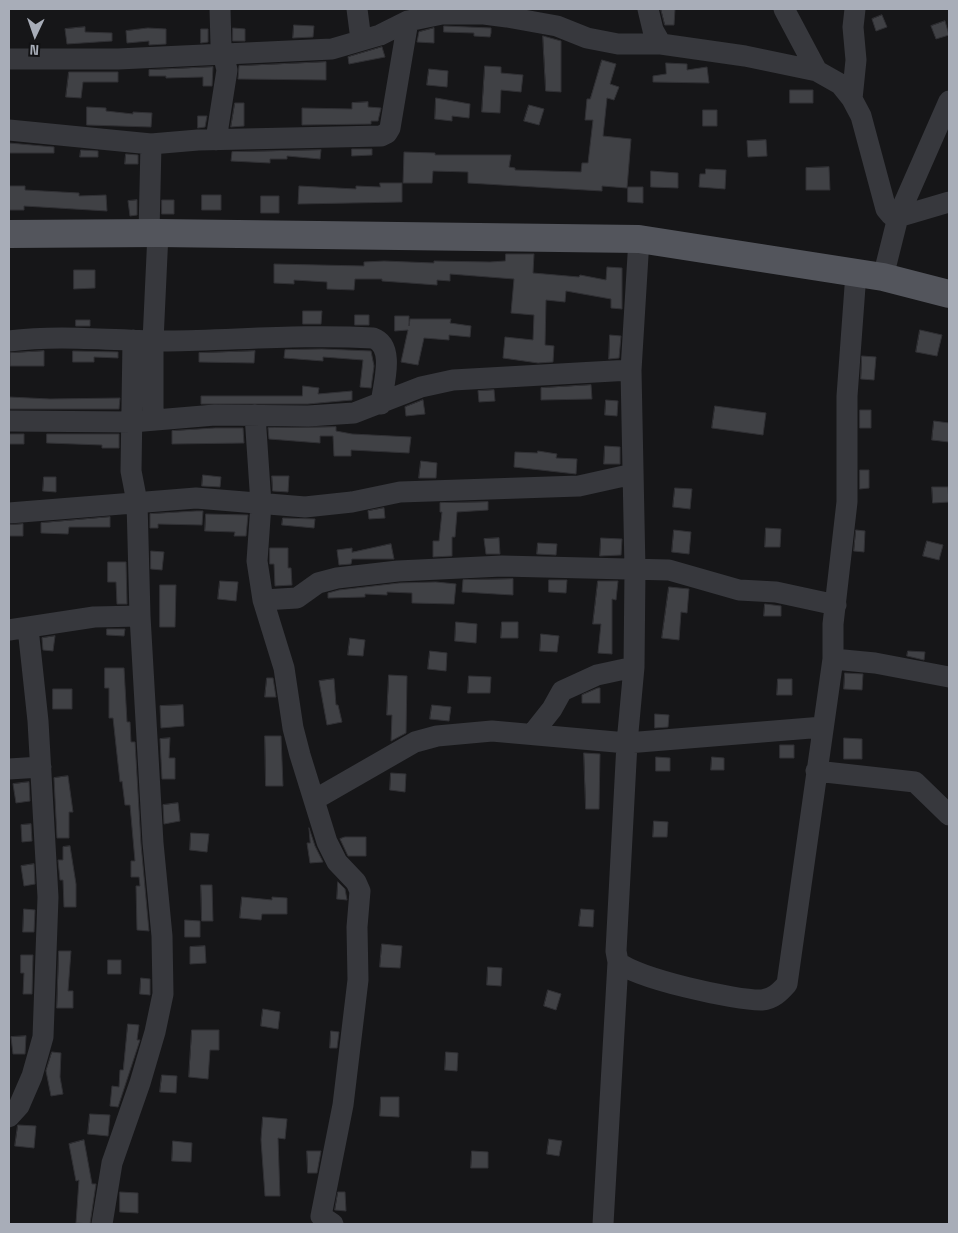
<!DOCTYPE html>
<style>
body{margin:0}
#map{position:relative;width:958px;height:1233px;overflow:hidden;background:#161618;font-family:"Space Grotesk",sans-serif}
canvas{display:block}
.frame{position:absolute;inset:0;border:10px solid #a8adb8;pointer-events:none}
.north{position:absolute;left:10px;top:10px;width:50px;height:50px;-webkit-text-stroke:4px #111113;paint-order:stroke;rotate:183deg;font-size:14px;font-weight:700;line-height:20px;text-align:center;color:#a8adb8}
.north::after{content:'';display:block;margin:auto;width:18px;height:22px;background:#a8adb8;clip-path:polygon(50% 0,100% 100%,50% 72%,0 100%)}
</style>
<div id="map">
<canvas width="958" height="1233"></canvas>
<div class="frame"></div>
<div class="north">N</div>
</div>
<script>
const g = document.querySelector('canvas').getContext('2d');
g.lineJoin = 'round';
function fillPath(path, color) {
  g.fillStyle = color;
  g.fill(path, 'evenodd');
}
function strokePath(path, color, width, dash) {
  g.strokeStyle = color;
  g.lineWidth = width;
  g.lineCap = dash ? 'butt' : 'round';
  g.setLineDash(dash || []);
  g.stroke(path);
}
const building = new Path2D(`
 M661,9h14l-1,16h-9z
 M882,15l5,12 -11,4 -4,-12z
 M945,21l4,14 -13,4 -5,-13z
 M294,25l20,1 -1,11 -20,1z
 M444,26l47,2v5l-1,4 -16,-1v-3l-30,-1z
 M85,27v5l27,1v8l-45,3 -2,-15z
 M148,28l18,1v15l-17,1v-4l-22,2 -1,-12z
 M233,28l12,1v12h-12z
 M434,28v15l-17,-1 2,-10z
 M201,29h7v13l-7,1z
 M543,36l18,5v51l-15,-1z
 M382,47l3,10 -36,7 -1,-7z
 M602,60l14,4 -6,20 9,3 -5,13 -7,-2 -4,38 28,3 -4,49 -25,-2v5l-134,-8v-11l-35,-1 -1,12h-29l1,-31 31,1v2h76l-2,12 6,1v2l66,2 1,-9h6l5,-43h-8l2,-21h3z
 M326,62v18l-88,-1 1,-13z
 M666,63l21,1v6l20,-3 2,16 -56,-1v-6l13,-2z
 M485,66l16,1v6l22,2 -2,17 -20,-2 -1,23 -18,-1z
 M213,67l-1,19h-9v-9l-37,1v-2h-17v-6z
 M429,69l19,2 -1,16 -20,-2z
 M69,72h49v10h-35l-2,16 -15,-1z
 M790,90h23v13h-23z
 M436,98l34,6 -1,14 -17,-2v5l-17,-2z
 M368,102v5l13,1 -3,13h-7v3l-69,1v-17l50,1v-6z
 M235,103h9v23l-13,1z
 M529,105l15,4 -5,16 -15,-4z
 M87,107l19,1v3l27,3v-2l19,1 -1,14 -64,-2z
 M703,110h14v16h-14z
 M198,116h9l-2,11 -7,1z
 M766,140l1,16 -19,1 -1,-16z
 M9,143l45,4v6h-45z
 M352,149h20v6l-20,1z
 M81,150l17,1v6h-18z
 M321,150l-1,9 -33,-3v3h-17v4l-39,-2 1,-9z
 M126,154l12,1v9h-13z
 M829,167l1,23h-24v-22z
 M706,169l20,1 -1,19 -26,-2 1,-13h5z
 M651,171l27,2v15l-27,-1z
 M380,183h22v19l-104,2 1,-18 57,3v-3l24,1z
 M9,186h16v4l54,3v3l27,-1 1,16 -83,-5v4h-15z
 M628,187h15v16l-15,-1z
 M202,195h19v15h-19z
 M261,196h18v17h-18z
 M137,200v15l-7,1 -2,-15z
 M162,200h12v14h-12z
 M506,254h28l-1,19 46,4 1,-2 26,5 1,-13 15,1v41l-11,-1v-9l-45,-8 -1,11 -19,-2 -1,45 9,1 -1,16 -15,1 -35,-5 2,-21 28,3 1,-25 -23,-2 3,-34 -64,-5v7l-13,-1v5l-55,-4v-2h-27l-1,11 -27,-1v-7l-33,-2v4l-20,-1v-19l90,2v-4l20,-1 50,2v-2l56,1 15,-1z
 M74,270h21v18l-21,1z
 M303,311h19l-1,13h-18z
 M355,315h14v10h-14z
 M395,316h14v10l1,-7h41l-1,4 21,3 -1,11 -21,-2v5l-25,-2 -6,27 -17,-3 7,-32 -13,1z
 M76,320h14v6h-14z
 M920,330l22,5 -5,21 -21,-4z
 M610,335l11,1 -2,22 -10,1z
 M322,349l49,2 3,15 -3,22 -11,-1 3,-27 -40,-3v4l-39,-3 1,-8z
 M44,351v15h-34v-13z
 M73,351l45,1v6l-24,-1v5h-21z
 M255,351l-1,12 -55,-1v-9z
 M862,356l14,1 -2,23 -13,-1z
 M591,385l1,14 -51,1v-12z
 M303,386l16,2 -1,6 34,-3v9l-44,4h-107v-8h101z
 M494,390l1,11 -16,1 -1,-11z
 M9,397l41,2 70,-1 -1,11h-110z
 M423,400l2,14 -19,2 -1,-9z
 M606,400l12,1 -1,15 -12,-1z
 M715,406l51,7 -3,22 -51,-7z
 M860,410h11v18h-11z
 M934,421l15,2v19l-17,-2z
 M336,427v4l16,3 59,3 -2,16 -58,-3v6h-17l-1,-20h-13v7l-51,-4 -1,-11z
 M215,428h28l1,15 -72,1v-13z
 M9,434h15v10h-15z
 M47,434h72v14h-17v-3l-55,-2z
 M605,446l15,1v17h-16z
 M538,451l19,3 -1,4 21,1 -1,15 -62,-7 1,-15 22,1z
 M421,461l16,2 -1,15h-17z
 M860,470h9v18l-9,1z
 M203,475l18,2 -1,10 -18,-1z
 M272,476h17l-1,16 -15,-1z
 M44,477h12v15l-13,-1z
 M932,487h16l1,15 -16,1z
 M675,488l17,1 -2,20 -17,-2z
 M488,502v8l-31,2 -2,25h-3v19l-19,1v-16h6l3,-29h-2v-9z
 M384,508l1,10 -16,1 -1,-8z
 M196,511h7l-1,14 -44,-1v4h-8v-14z
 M206,514l42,1 -2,21h-12l1,-4 -30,-1z
 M110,517v10h-41l-1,7 -27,-1v-10z
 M283,518l32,1 -1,9 -32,-3z
 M23,524v12h-14v-11z
 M766,528l15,1 -1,18h-15z
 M674,530l17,2 -2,22 -17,-2z
 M856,530l9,1 -1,21 -10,-1z
 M499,538l1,16h-14l-2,-15z
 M601,538l21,1 -1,16 -21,1z
 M927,541l16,4 -4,15 -16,-4z
 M538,543l19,1 -1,11 -19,-1z
 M391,544l3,15h-42l-1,5 -12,1 -2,-15 15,-2v4z
 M270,548h18v20h3l1,17 -17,1 -1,-22h-4z
 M151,551l13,1 -2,18 -11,-1z
 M108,562h18l1,42h-10l-1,-22h-8z
 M513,579v16l-51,-3 1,-12z
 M549,580h18l-1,13 -17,-1z
 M220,581l18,1 -2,19 -18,-2z
 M598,581h20l-2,19 -4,-1v55l-14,-1 3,-29h-8z
 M436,582l20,2 -2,20 -42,-1v-10l-25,-1v3l-22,-1v3l-37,1v-5l11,-3 60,-7z
 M160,585h16l-1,42h-15z
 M669,587l20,2 -2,24 -6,-1 -2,28 -17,-2z
 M765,604l16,2v10h-17z
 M456,622l21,2 -1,19 -21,-2z
 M502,622h16v16h-17z
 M107,629h18l-1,7 -17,-1z
 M541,634l18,2 -2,16 -17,-1z
 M55,636l-2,15 -10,-1 -1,-12z
 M350,638l15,2 -2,16 -15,-1z
 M430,651l17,2 -1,18 -18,-2z
 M908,651l17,1 -1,8 -17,-4z
 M105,668h19l3,54h3l1,20h4l6,102 8,87 -12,-1 -1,-44h4l-1,-9h-8v-16h4l-5,-56h-5l-3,-24 -2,1 -7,-64h-4v-30h-4z
 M845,673l18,1 -1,16 -18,-1z
 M389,675l18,1 -1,57 -15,8 1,-26h-5z
 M469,676l22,1 -1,16h-22z
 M267,678h6l3,19h-11z
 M334,679l2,26h2l4,17 -15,3 -8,-44z
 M778,679h14v16h-15z
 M598,688h2v15h-18v-8z
 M53,689h19v20h-19z
 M183,705l1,21 -23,2 -1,-22z
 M432,705l19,2 -2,14 -19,-2z
 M655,714l14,1 -1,12 -13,1z
 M265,736h16l2,50h-17z
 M170,738l-1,20h6v21h-13l-2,-40z
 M844,738l18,1v20h-18z
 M780,745h14v13h-14z
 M584,753l16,1 -1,55h-13z
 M656,757l14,1v13h-14z
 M712,757l12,1v12h-13z
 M391,773l15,1 -1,18 -15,-2z
 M68,776l5,36h-4v26h-12l-3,-60z
 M29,782l1,19 -14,2 -3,-19z
 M178,803l2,18 -16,3 -1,-19z
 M654,821l14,1 -1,15h-14z
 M31,824l1,17 -10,1 -1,-17z
 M309,828l6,18 8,16 -13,1 -3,-20h3z
 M191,833l18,1 -2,18 -17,-2z
 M345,837h21v19h-18l-8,-17z
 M70,846l6,38v23h-12l-1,-27h-3l-2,-20h5v-13z
 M34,864l1,20 -11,2 -3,-20z
 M338,882l7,7 2,11 -10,-1z
 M201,885h11l1,36h-11z
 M242,897l30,3v-3l15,1v16h-25l-1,6 -21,-2z
 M24,909l11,1 -1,22h-11z
 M581,909l13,1 -1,17 -14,-1z
 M185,920l15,1v16h-15z
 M382,944l20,2 -2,22 -20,-1z
 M205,946l1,17 -16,1v-17z
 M59,951h12l-3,40h5v17h-16z
 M21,955h12l-1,39h-9l1,-21h-3z
 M108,960h13v14h-13z
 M488,967l14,1 -1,18 -14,-1z
 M141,978l9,1v16l-10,-1z
 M548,990l13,4 -5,16 -12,-4z
 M263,1009l17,3 -2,17 -17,-3z
 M128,1024l11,1 -2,15h3l-22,67 -8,-1 2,-20 7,1 1,-17h3z
 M192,1030h27v20h-9l-2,29 -19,-2z
 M331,1031l8,1 -2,16h-7z
 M26,1036l-1,18h-12l-2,-17z
 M52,1052l9,1 -1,24 3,17 -12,2 -5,-25z
 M446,1052l12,1 -1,18 -12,-1z
 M162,1075l15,1 -1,17 -16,-1z
 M381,1097h18v20l-19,-1z
 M90,1114l20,1 -2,21 -20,-2z
 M263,1117l24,2 -2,20 -7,-1 2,58h-15l-4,-56z
 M18,1125l18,1 -2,22 -19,-2z
 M549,1139l13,2 -3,15 -12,-2z
 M84,1140l8,44h4l-6,40 -14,-1 3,-43 -3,1 -7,-37z
 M173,1141l19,2 -1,19 -19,-1z
 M307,1151h14l-4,22h-9z
 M472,1151l16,1v16h-17z
 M120,1192l18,1v20l-18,-1z
 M338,1192h7l1,19 -11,-1z`);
fillPath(building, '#404145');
strokePath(building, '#303034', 1);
strokePath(new Path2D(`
 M357,9l4,31
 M648,9l5,21 8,14
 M784,9l33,62
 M9,59h109l214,-10 48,-14 28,-14 34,-7h42l23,3 50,9 30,12 31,6h43l84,12 72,15 23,13 12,15 9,17 25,93 5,6 7,2 51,-15
 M852,99l4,-39 -3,-33 2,-18
 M9,130l142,14 47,-4 183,-4 6,-3 3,-5 18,-107
 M216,140l11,-70 -6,-25 -1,-36
 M149,233l2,-89
 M639,239l-8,131 4,200 -1,97 -7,76 -11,208 2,11c17,16 119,39 144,38 11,-1 18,-8 25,-16l46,-325v-35l14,-122v-106l9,-123
 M883,277l15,-60 51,-116
 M9,341c53,-7 106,0 159,0 69,-1 137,-7 205,-3 23,8 10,47 8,66
 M255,415l6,89 -4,57 6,39 21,68 9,60 7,27 27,87 10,20 19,20 4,9 -3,36 1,53 -15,125 -22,111 12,8
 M153,418v-77l5,-108
 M9,421l123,1 83,-7 93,1 46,-3 67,-26 32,-7 178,-10
 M9,513l187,-15 109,9 47,-5 48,-10 179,-6 54,-12
 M263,600l34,-2 21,-15 19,-5 61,-7 104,-5 167,4 70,20 37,2 60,13
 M9,630l85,-13 46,-1
 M833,659l42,4 74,14
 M533,733l19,-24 10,-18 35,-16 37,-8
 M9,769l32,-2
 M816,771l99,11 34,33
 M314,800l101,-58 22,-6 55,-5 135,12 196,-16
 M9,1117l10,-11 13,-30 11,-39 5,-140 -10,-176 -10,-93
 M102,1224l10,-61 28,-80 15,-51 8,-38 -1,-58 -9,-93 -13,-227 -3,-114 -6,-31 2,-131
 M603,1224l15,-262`), '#37383d', 21);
strokePath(new Path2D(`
 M9,234l149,-1 481,6 244,38 66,17`), '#53555c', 28);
</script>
